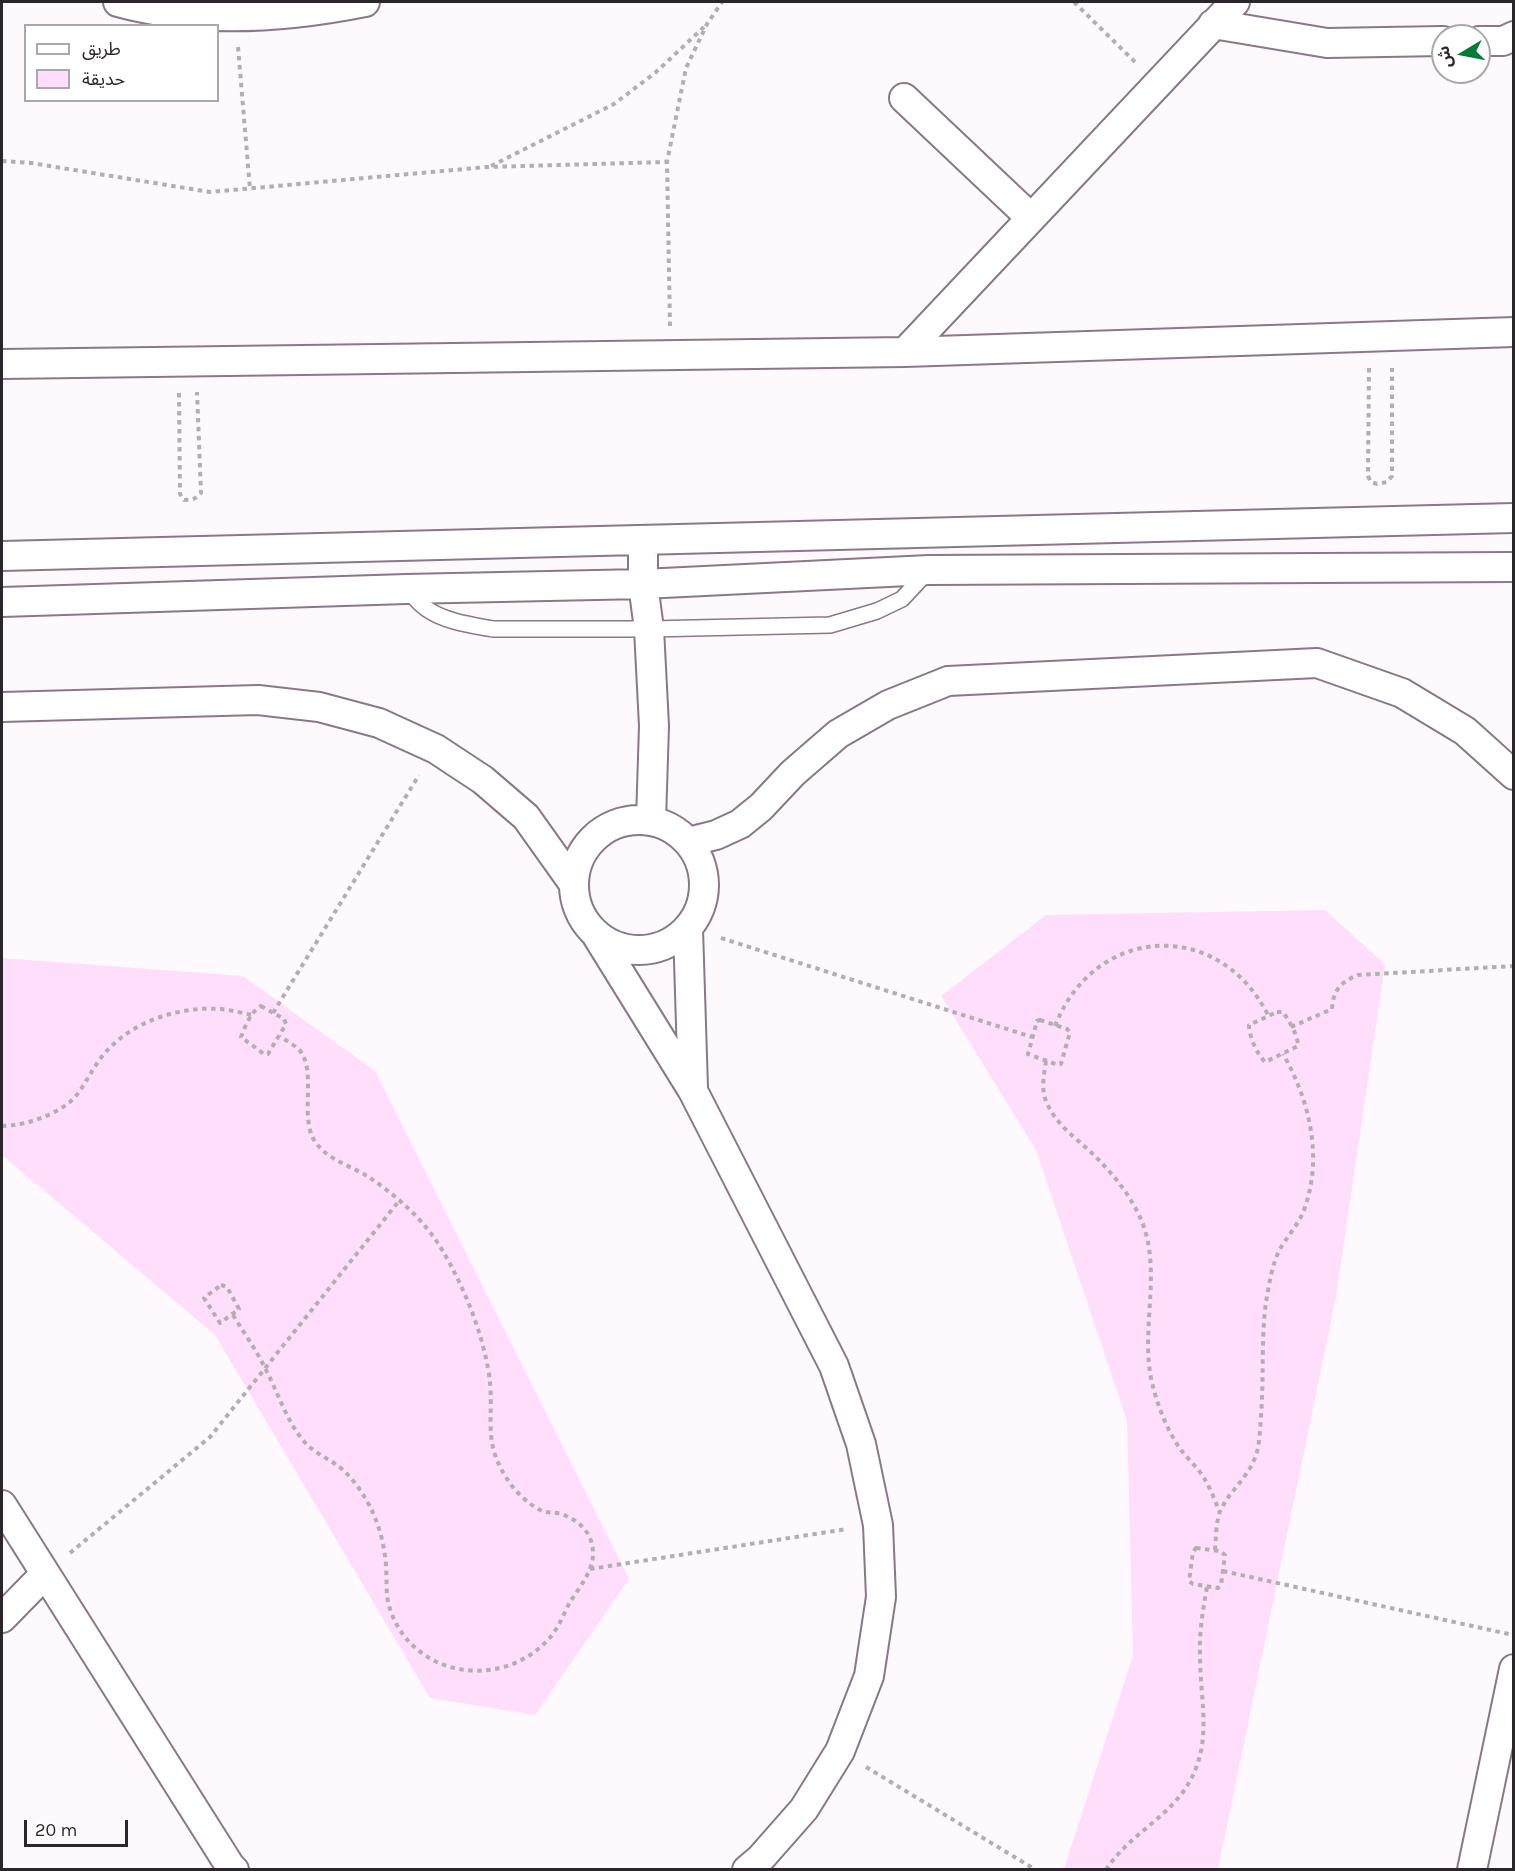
<!DOCTYPE html>
<meta charset="utf-8">
<style>
body{margin:0}
#map{position:relative;width:1515px;height:1871px;overflow:hidden;background:#fef9fd;font-family:Karla,"Noto Sans Arabic",sans-serif}
canvas{display:block}
.frame{position:absolute;inset:0;border:3px solid #2c252b;pointer-events:none}
.legend{position:absolute;left:24px;top:24px;width:195px;height:78px;box-sizing:border-box;background:#fff;border:2px solid #aba8aa;margin:0;padding:8px 10px;list-style:none;font-size:18px;color:#2c252b}
.legend li{display:flex;align-items:center;gap:12px;height:30px}
.legend b{width:30px;border:2px solid #aba8aa}
.north{position:absolute;left:1431px;top:24px;width:60px;height:60px;box-sizing:border-box;background:#fff;border:2px solid #aba8aa;border-radius:50%;rotate:260deg;font-size:16px;font-weight:700;line-height:24px;text-align:center;color:#2c252b}
.north::after{content:'';display:block;margin:auto;width:21px;height:27px;background:#027c34;clip-path:polygon(50% 0,100% 100%,50% 72%,0 100%)}
.scale{position:absolute;left:24px;top:1820px;width:104px;height:27px;box-sizing:border-box;border:3px solid #2c252b;border-top:0;padding-left:8px;font-size:18px;line-height:21px;white-space:nowrap;color:#2c252b;-webkit-text-stroke:4px #fff;paint-order:stroke}
</style>
<div id="map">
<canvas width="1515" height="1871"></canvas>
<div class="frame"></div>
<ul class="legend">
<li><b style="height:8px;background:#fff"></b>طريق</li>
<li><b style="height:16px;background:#ffdefc"></b>حديقة</li>
</ul>
<div class="north">ش</div>
<div class="scale">20 m</div>
</div>
<script>
const g = document.querySelector('canvas').getContext('2d');
g.lineJoin = 'round';
function fillPath(path, color) {
  g.fillStyle = color;
  g.fill(path, 'evenodd');
}
function strokePath(path, color, width, dash) {
  g.strokeStyle = color;
  g.lineWidth = width;
  g.lineCap = dash ? 'butt' : 'round';
  g.setLineDash(dash || []);
  g.stroke(path);
}
fillPath(new Path2D(`
 M1325,910l60,54 -49,333 -118,572h-154l69,-214 -6,-234 -91,-271 -95,-154 105,-81z
 M2,958l241,18 132,95 254,508 -94,136 -105,-17 -215,-363 -213,-180z`), '#ffdefc');
const service = new Path2D(`
 M406,589c7,6 13,15 21,20 19,13 44,16 66,20h156l181,-4 47,-14 25,-12 27,-29`);
const minor = new Path2D(`
 M118,2c80,22 167,16 247,0
 M1213,24l114,19 116,-2
 M1479,41h24l11,-5
 M904,98l127,120
 M905,352l330,-350
 M2,364l903,-12 609,-20
 M643,540v44l6,45 5,97 -3,94
 M2,556l1512,-38
 M2,602l404,-13 237,-5 286,-14 585,-3
 M2,707l256,-7 61,7 60,16 57,26 47,31 43,37 47,66
 M574 885a65 65 0 1 1 130 0a65 65 0 1 1-130 0Z
 M688,842l28,-7 24,-11 21,-17 32,-34 45,-39 50,-29 60,-24 369,-18 85,30 63,38 49,44
 M688,929l5,159
 M597,936l96,155 141,275 27,78 17,81 3,72 -12,79 -29,75 -36,58 -44,50 -13,11
 M2,1505l228,361 4,4
 M2,1618l42,-43
 M1472,1870l42,-201`);
strokePath(service, '#8a7888', 18);
strokePath(minor, '#8a7888', 32);
strokePath(new Path2D(`
 M1074,2l61,60
 M238,47l12,142
 M2,161l29,2 179,29 277,-25 180,-5
 M491,166l123,-62 41,-31 49,-46
 M670,326l-3,-164 19,-94 21,-44 15,-22
 M1369,368l-1,108 3,6 6,2 10,-2 5,-6v-108
 M179,393l1,101 4,6c8,0 12,-1 17,-7l-4,-101
 M721,938l311,99
 M261,1006l23,13 2,5 -18,30h-4l-23,-17c4,-10 10,-26 20,-31z
 M1277,1012h6c6,9 15,23 15,34l-33,16c-8,-8 -16,-26 -16,-37z
 M273,1013l146,-238
 M1040,1020l27,9 3,3 -9,32 -3,1 -30,-11 9,-33z
 M1055,1026c40,-102 164,-108 213,-11
 M1291,1027l41,-18c1,-18 8,-27 26,-34l156,-9
 M1046,1061c-2,14 -5,27 0,40 9,23 31,38 48,54 17,17 33,36 44,58 27,53 1,114 14,170 6,24 15,47 29,67 7,9 17,18 23,28 6,10 11,22 15,33
 M2,1126c23,0 63,-13 77,-34 9,-13 15,-26 25,-38 28,-33 75,-48 117,-45 10,1 21,4 31,6
 M221,1285l6,2 12,22 -19,14 -16,-25z
 M233,1315c11,18 24,36 33,55 12,23 20,49 36,69 10,13 24,18 36,27 14,10 28,31 35,47 6,13 10,28 12,43 2,13 1,26 2,39 2,20 15,43 31,55 41,34 106,25 137,-19 6,-9 10,-20 15,-29 13,-20 30,-39 20,-64 -5,-12 -17,-20 -29,-24 -7,-2 -13,-1 -19,-3 -11,-5 -23,-16 -30,-25 -34,-46 -15,-69 -24,-118 -8,-42 -25,-83 -47,-120 -17,-28 -46,-54 -74,-72 -18,-11 -41,-17 -53,-36 -14,-24 2,-66 -13,-88 -4,-6 -15,-11 -21,-16
 M1196,1548l24,3 5,4 -4,30 -3,3 -25,-4 -4,-3 4,-29z
 M1215,1550c1,-13 1,-30 6,-41 11,-21 29,-33 36,-57 3,-12 3,-24 4,-36 3,-38 0,-77 5,-114 3,-17 6,-38 14,-53 8,-14 20,-26 25,-42 18,-51 4,-108 -22,-153
 M70,1553l140,-116 189,-236
 M590,1569l257,-40
 M1223,1571l290,64
 M866,1767l170,103
 M1106,1870c20,-32 55,-48 77,-78 32,-45 17,-87 17,-137 -1,-23 3,-45 7,-68`), '#b3aeb2', 4, [4.5, 4.5]);
strokePath(service, '#fff', 15);
strokePath(minor, '#fff', 28);
</script>
